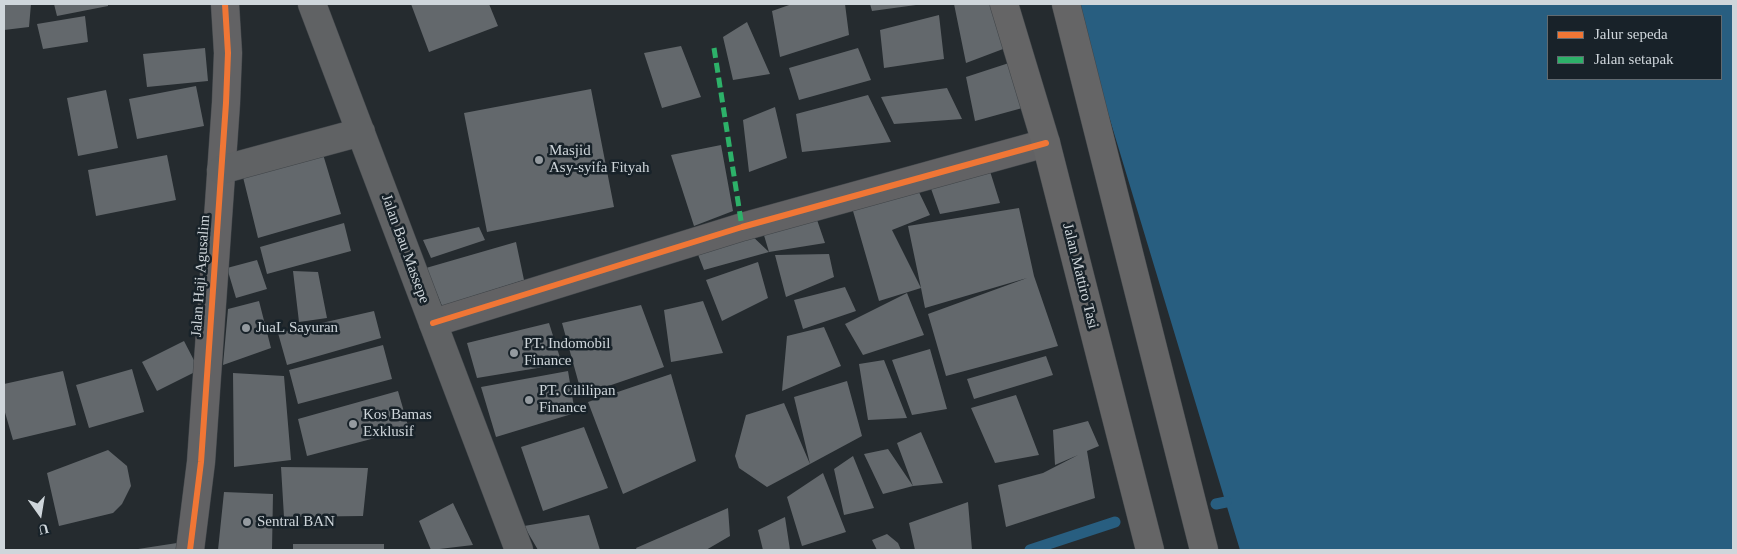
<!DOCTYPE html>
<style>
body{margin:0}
#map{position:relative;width:1737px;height:554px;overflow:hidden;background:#252b2f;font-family:Georgia,serif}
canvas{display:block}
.frame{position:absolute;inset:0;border:5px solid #cfd6db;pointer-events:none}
.legend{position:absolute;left:1547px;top:15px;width:175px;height:65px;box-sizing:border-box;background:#182229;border:1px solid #616a70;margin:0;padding:6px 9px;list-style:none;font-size:15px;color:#cfd6db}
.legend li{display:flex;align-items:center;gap:10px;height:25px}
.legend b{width:25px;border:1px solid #616a70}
.north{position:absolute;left:15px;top:489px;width:50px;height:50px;-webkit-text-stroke:4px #182229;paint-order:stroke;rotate:167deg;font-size:14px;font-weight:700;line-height:20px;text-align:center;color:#cfd6db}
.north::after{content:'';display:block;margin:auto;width:18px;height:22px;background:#cfd6db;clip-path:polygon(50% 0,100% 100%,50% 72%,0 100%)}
</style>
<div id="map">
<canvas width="1737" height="554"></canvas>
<div class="frame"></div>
<ul class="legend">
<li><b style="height:6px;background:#f07635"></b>Jalur sepeda</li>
<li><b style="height:6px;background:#2db169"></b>Jalan setapak</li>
</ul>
<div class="north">U</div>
</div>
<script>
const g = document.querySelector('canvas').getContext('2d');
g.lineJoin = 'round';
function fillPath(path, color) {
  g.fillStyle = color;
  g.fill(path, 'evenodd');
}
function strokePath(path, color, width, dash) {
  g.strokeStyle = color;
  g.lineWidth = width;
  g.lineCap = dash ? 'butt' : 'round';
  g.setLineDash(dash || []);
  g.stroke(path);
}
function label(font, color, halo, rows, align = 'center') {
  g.font = font + ' Georgia,serif';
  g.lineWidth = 5;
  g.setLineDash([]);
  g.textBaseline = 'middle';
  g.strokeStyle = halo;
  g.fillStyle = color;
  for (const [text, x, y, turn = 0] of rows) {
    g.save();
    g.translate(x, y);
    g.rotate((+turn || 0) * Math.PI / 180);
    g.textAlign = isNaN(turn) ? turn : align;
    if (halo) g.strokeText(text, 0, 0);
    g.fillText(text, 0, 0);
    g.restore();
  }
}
fillPath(new Path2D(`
 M1075,4h658v546h-493zM1548,16h173v63h-173z`), '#285e80');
strokePath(new Path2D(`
 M1216,504l10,-2
 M1030,550l85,-28`), '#285e80', 11);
fillPath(new Path2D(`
 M4,4h27l-2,23 -25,3z
 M54,4h54v2l-51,10z
 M411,4h78l9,22 -69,26z
 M792,4h53l4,31 -69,22 -8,-46z
 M870,4h46v1l-44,6z
 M954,4h44l13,42 -45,17z
 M939,15l5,44 -60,9 -4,-38z
 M85,16l3,26 -45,7 -6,-25z
 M747,22l23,52 -37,6 -10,-43z
 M681,46l20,51 -39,11 -18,-55z
 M205,48l3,33 -61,6 -4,-33z
 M858,48l13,32 -72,20 -10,-32z
 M1012,62l14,45 -51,14 -9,-44z
 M196,86l8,40 -67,13 -8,-40z
 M947,88l15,31 -68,5 -13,-27z
 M591,89l23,118 -127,25 -23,-119z
 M106,90l12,58 -40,8 -11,-58z
 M868,95l23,47 -89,10 -6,-38z
 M775,107l12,51 -38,14 -6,-52z
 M721,145l12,66 -39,15 -23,-71z
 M322,151l19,63 -83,24 -16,-65z
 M167,155l9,45 -80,16 -8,-46z
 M989,168l11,35 -60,11 -11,-31z
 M917,188l13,27 -38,15 29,58 -13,-62 111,-18 15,68 24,70 -112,30 -18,-62 99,-36 -102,30 -4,-20 -42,13 -26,-90z
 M815,214l10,29 -56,9 -6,-20z
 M344,223l7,28 -84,23 -7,-27z
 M479,227l6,13 -54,18 -8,-18z
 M748,232l21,20 -65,18 -7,-18z
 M516,242l8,38 -82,26 -16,-38z
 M829,254l5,23 -48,20 -11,-42z
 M257,260l10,29 -31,9 -9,-30z
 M758,262l10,36 -46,23 -16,-41z
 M293,271l25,1 9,46 -28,4z
 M845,287l11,24 -53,18 -9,-29z
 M907,293l17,42 -61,20 -18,-31z
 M259,301l12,47 -48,17 5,-56z
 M703,301l20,52 -52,9 -7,-52z
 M641,305l23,62 -82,28 -20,-72z
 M374,311l7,27 -94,27 -9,-32z
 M549,323l13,41 -85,14 -10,-35z
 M824,327l17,39 -59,25 5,-55z
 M184,341l15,29 -42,21 -15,-29z
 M383,345l9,34 -94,25 -9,-34z
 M930,349l17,60 -35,6 -20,-55z
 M1046,356l7,19 -79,24 -7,-20z
 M884,360l23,58 -39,2 -9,-56z
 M132,369l12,43 -55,16 -13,-43z
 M63,371l13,54 -63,15 -9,-31v-25z
 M568,371l7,42 -79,24 -15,-50z
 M233,373l51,3 7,84 -57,7z
 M671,374l25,87 -73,33 -35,-92z
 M847,381l15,55 -52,28 -16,-67z
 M398,391l11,38 -102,27 -9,-37z
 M1016,395l23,60 -44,8 -24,-55z
 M784,403l26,61 -43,23 -28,-19 -4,-12 11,-41z
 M1088,421l11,25 -12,5 8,47 -89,29 -8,-42 45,-12 35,-18 -23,10 -2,-35z
 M584,427l24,61 -65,23 -22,-64z
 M921,432l22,51 -30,3 -30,8 -19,-40 24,-5 25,37 -16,-43z
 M108,450l19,16 4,20 -9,18 -9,9 -54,13 -12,-53z
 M853,456l21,52 -30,7 -10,-46z
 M281,467l87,1 -5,48 -79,1z
 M823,473l23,59 -44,14 -15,-49z
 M224,492l49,2 -1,56h-54z
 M968,502l4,48h-57l-6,-27z
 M453,503l20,42 -42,5 -12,-29z
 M728,508l2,28 -24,14h-69l-1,-2z
 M589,515l11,35h-62l-14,-24z
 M785,517l5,33h-27l-5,-20z
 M887,534l11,9 3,7h-24l-5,-10z
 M177,543l1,7h-40v-1z
 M293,544h91v6h-91z`), '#63686c');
const minor = new Path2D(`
 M433,323l309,-96 304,-84`);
const tertiary = new Path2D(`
 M190,550l11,-88 25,-359 2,-50 -3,-49`);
const secondary = new Path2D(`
 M1004,4l42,139 104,407
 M1066,4l138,546`);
const trunk = new Path2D(`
 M312,4l207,546
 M221,170l140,-38`);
strokePath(minor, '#41464a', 29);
strokePath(tertiary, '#41464a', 29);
strokePath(secondary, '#41464a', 29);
strokePath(trunk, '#41464a', 29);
strokePath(minor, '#626264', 28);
strokePath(tertiary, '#626264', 28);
strokePath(secondary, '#656566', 28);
strokePath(trunk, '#606264', 28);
strokePath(new Path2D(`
 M714,48l28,179`), '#2db169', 5, [10, 5]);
strokePath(new Path2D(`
 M433,323l309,-96 304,-84
 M190,550l11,-88 25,-359 2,-50 -3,-49`), '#f07635', 6);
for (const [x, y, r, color] of [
 [539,160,5,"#949a9f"],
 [246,328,5,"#949a9f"],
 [514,353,5,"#949a9f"],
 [529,400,5,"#949a9f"],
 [353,424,5,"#949a9f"],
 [247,522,5,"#949a9f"]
]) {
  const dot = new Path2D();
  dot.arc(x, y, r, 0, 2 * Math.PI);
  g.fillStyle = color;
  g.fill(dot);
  strokePath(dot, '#182229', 2);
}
label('15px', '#cfd6db', '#182229', [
 ["Masjid",549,151],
 ["Asy-syifa Fityah",549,168],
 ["JuaL Sayuran",256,328],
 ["PT. Indomobil",524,344],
 ["Finance",524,361],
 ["PT. Cililipan",539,391],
 ["Finance",539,408],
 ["Kos Bamas",363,415],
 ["Exklusif",363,432],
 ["Sentral BAN",257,522]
], 'left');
label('15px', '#cfd6db', '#182229', [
 ["Jalan Bau Massepe",405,249,70],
 ["Jalan Haji Agusalim",201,276,-86],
 ["Jalan Mattiro Tasi",1080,276,76]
]);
</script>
